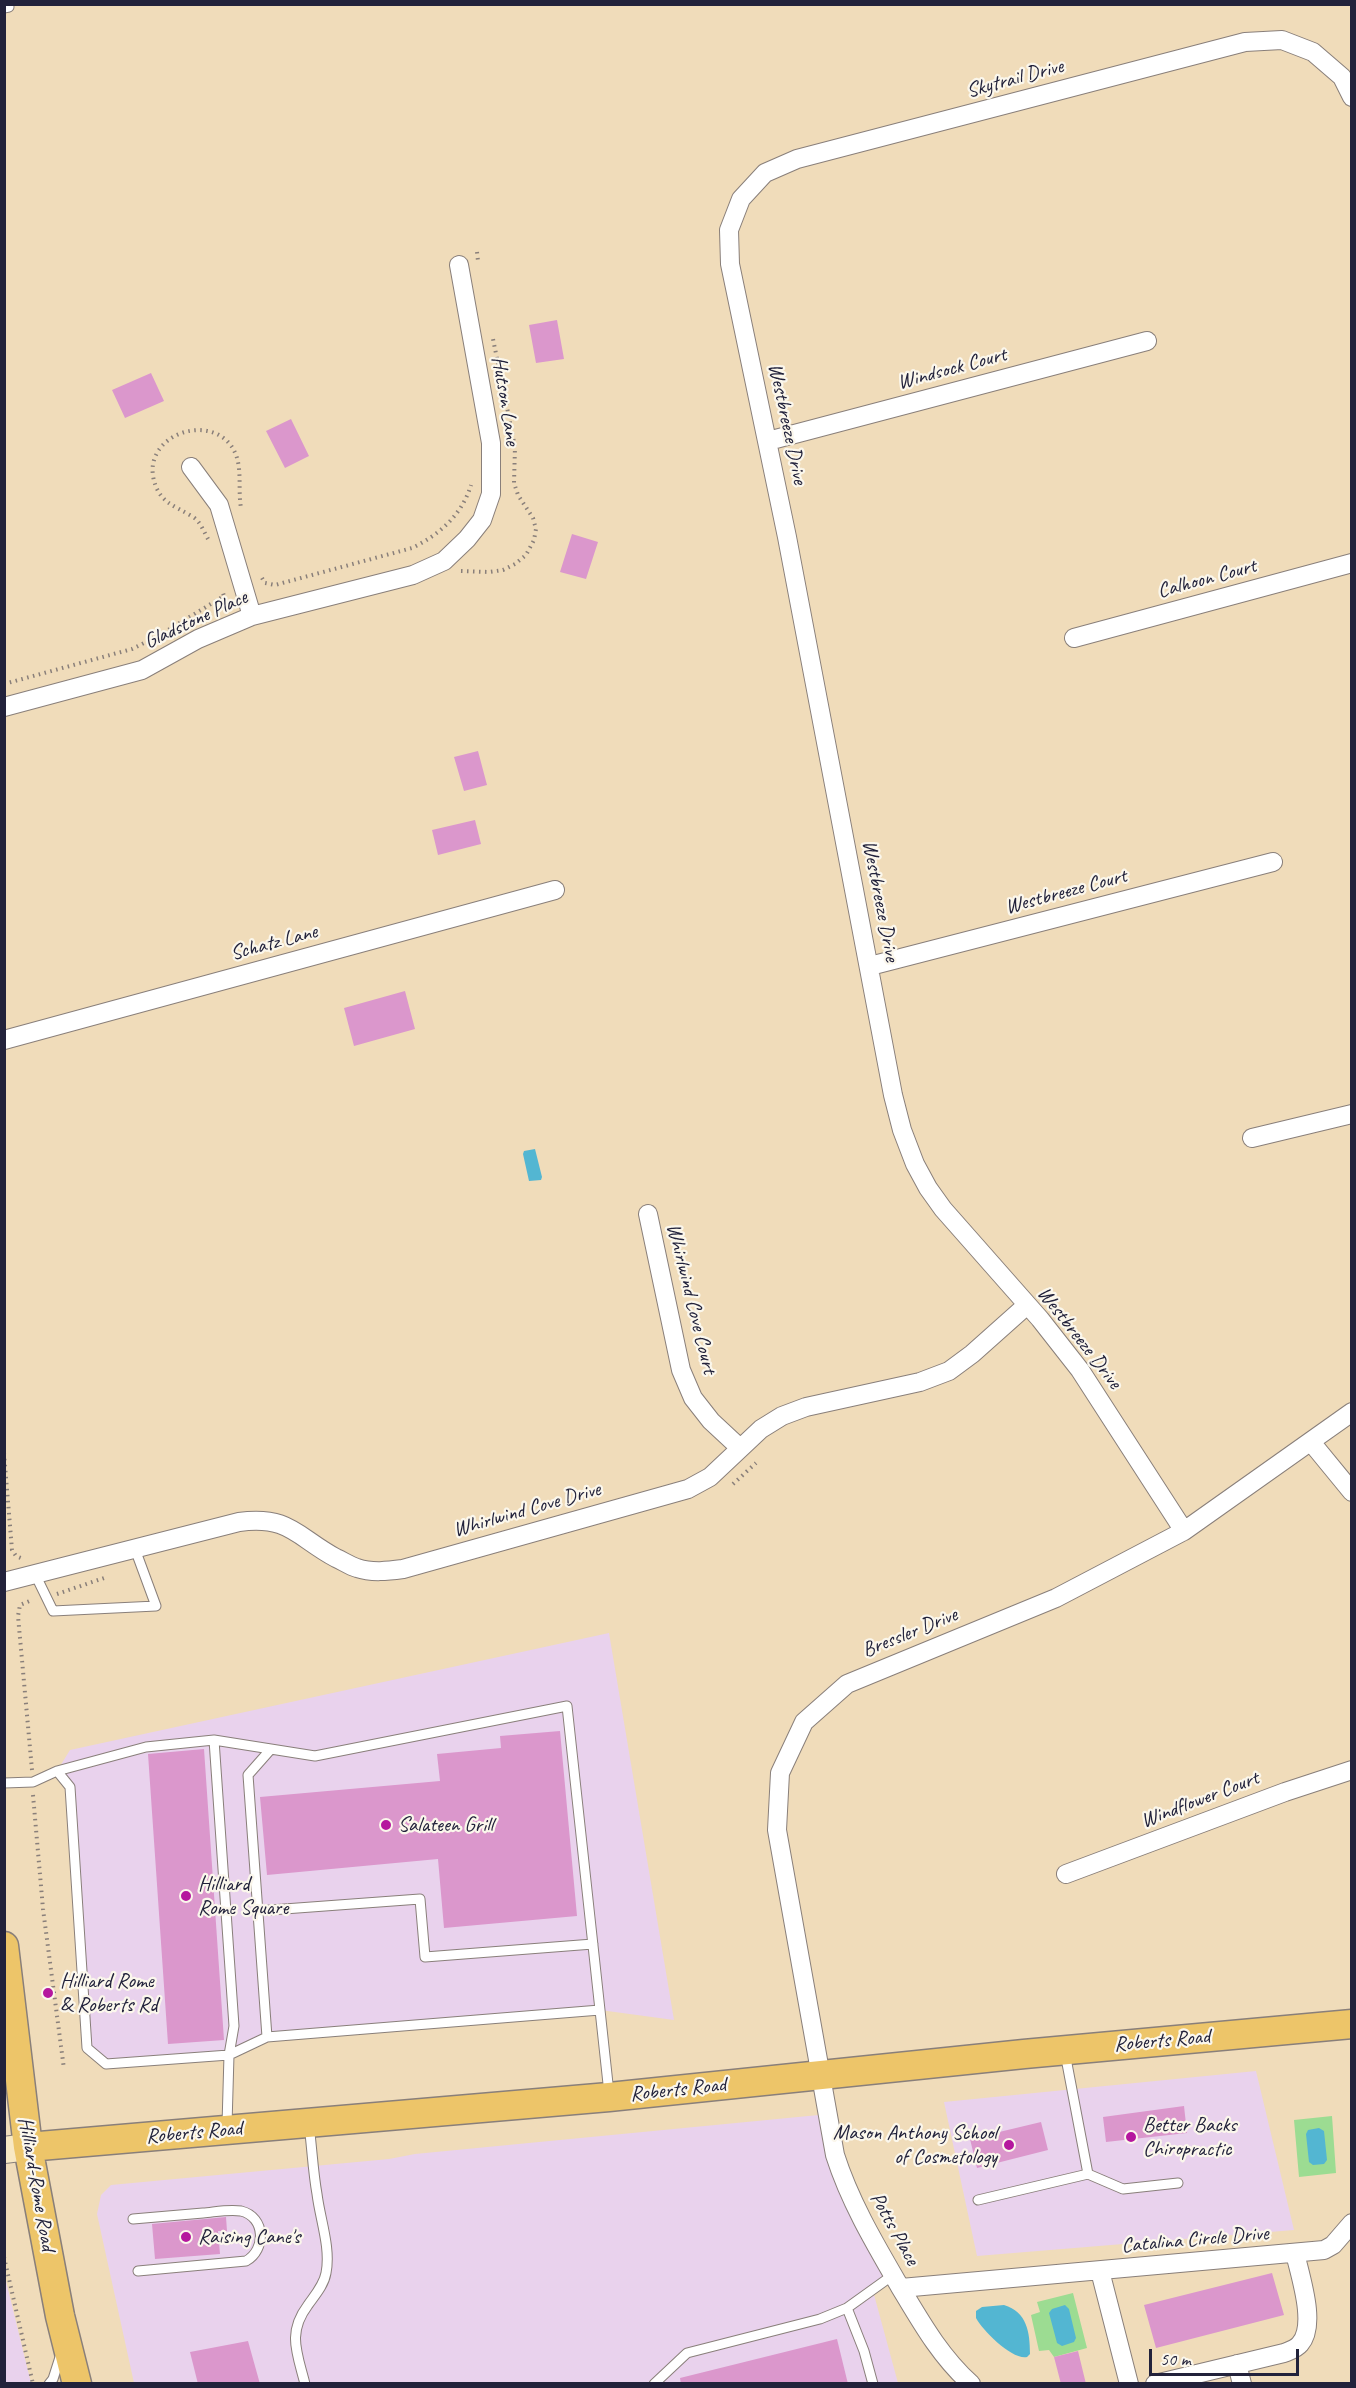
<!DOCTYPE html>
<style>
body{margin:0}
#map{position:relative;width:1356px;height:2388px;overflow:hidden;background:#f0dcba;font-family:Caveat,sans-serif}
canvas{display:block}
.frame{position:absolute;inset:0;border:6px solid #22223b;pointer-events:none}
.scale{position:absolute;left:1149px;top:2349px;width:150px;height:27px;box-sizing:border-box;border:3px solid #22223b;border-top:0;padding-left:8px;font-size:18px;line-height:21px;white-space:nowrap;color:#22223b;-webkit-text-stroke:4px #fbf7ec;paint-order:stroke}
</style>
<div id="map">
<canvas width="1356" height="2388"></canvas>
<div class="frame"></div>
<div class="scale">50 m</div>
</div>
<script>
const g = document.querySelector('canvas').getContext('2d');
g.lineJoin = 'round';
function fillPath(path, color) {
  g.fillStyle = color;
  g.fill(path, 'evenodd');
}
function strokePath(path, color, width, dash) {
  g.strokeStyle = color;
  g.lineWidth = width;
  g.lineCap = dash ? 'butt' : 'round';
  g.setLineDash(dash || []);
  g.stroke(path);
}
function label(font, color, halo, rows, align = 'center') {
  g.font = font + ' Caveat,sans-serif';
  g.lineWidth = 4.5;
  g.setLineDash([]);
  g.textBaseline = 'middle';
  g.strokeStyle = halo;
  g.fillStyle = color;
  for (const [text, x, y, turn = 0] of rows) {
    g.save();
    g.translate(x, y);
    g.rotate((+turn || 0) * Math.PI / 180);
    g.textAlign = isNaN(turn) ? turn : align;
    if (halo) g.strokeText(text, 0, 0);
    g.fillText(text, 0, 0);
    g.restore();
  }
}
fillPath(new Path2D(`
 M609,1633l65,387 -74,-10 -333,27 -38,18 -123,9 -19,-16 -17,-261 -13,-16 13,-21z
 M1256,2071l38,159 -317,26 -33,-154z
 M829,2114l2,14 62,147 -20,16 25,92h-764l-37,-169 4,-19 10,-10 278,-26 26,-5z
 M4,2277h1l26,106h-26z`), '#e9d2ed');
fillPath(new Path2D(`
 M1332,2116l4,57 -37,4 -5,-57z
 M1073,2293l14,55 -33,9 -5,-7 -10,1 -8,-36 9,-3 -3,-10z`), '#9cdc92');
fillPath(new Path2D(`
 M535,1149l7,28 -1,3 -12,1 -6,-27 1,-3z
 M1319,2128l5,3 3,29 -3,4 -11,1 -4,-3 -3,-28 2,-4z
 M1004,2305c23,7 26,27 26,49l-3,3c-15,3 -44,-26 -51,-39v-7l6,-4z
 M1065,2305l4,4 7,29 -2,4 -12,4 -5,-3 -8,-30 3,-4z`), '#53b6d2');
fillPath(new Path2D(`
 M557,320l7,39 -28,4 -7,-38z
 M151,373l13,28 -39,17 -13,-28z
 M291,419l18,37 -24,12 -19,-37z
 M572,534l26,8 -12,37 -26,-7z
 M478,751l9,34 -23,6 -10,-34z
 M475,820l6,24 -43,11 -6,-25z
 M405,991l10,38 -61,17 -10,-38z
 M560,1731l17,185 -133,12 -6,-69 -171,16 -7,-78 180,-16 -3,-27 64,-6 -1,-12z
 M204,1749l20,291 -56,4 -20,-290z
 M1184,2106l3,27 -81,9 -3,-25z
 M1041,2122l7,28 -71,18 -7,-29z
 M226,2217l1,14h-9l2,23 -65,5 -3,-35z
 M1272,2273l12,42 -128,33 -12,-43z
 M837,2339l11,45h-167l-1,-6z
 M248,2341l12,43h-62l-8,-32z
 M1078,2351l8,33h-25l-7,-27z`), '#db97cc');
const lane = new Path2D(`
 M4,8l5,-1
 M35,1574l18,37 103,-5 -21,-57
 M214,1740l20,286 -5,29 -2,70
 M57,1771l13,16 17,261 19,16 123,-9 38,-18 333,-27
 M4,1783l29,-1 24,-11 89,-24 68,-7 101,16 252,-50 42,387
 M257,1911l163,-12 5,58 168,-13
 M267,2037l-19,-262 23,-26
 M1065,2053l23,121
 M978,2200l110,-26 35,15 55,-6
 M133,2219c23,-2 47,-4 70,-6 12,-1 26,-4 38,-2 25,6 25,39 5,50l-108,10
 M847,2308l17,43 9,33
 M49,2384l4,-5 8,-25
 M305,2384c-8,-32 -18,-51 3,-79 7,-10 16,-20 18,-32 5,-25 -6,-54 -9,-79 -4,-22 -5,-46 -8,-69
 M654,2384l33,-31 133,-34 27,-11 46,-33`);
const street = new Path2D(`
 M768,441l379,-100
 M191,467l28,38 33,111
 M1074,638l278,-75
 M4,707l138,-37 56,-31 54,-23 161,-41 31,-14 23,-22 15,-19 9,-26v-51l-32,-178
 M870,966l403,-104
 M4,1040l551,-150
 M1252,1138l100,-24
 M648,1214l33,156 12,28 18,23 29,27
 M1311,1442l41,50
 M1184,1531l-104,-161 -40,-51 -97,-110 -15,-21 -13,-24 -13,-34 -9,-35 -106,-558 -57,-273 -1,-34 12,-31 24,-26 32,-14 448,-117 37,-2 31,12 29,25 10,20
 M4,1582l235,-60c50,-7 58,15 97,36 7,3 14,8 21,10 15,5 31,3 46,1l285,-80 22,-12 51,-48 21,-13 24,-9 114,-25 29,-11 23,-17 55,-49
 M1066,1874l219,-82 67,-22
 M1100,2271l29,113
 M901,2288l423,-38 9,-5 19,-22
 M1237,2364l5,20
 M971,2384c-31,-28 -50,-62 -71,-97 -25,-43 -50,-85 -65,-132l-58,-325 3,-57 24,-51 43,-38 209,-86 128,-67 168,-119
 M1155,2384l129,-31c5,-2 12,-4 16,-9 17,-19 0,-68 -5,-91`);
const secondary = new Path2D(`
 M4,2150l24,-3`);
const primary = new Path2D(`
 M4,1946l24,201 32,169 17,68
 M28,2147l581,-50 415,-43 328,-30`);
strokePath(lane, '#897f7a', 11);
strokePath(street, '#897f7a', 20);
strokePath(secondary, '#897f7a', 28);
strokePath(primary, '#897f7a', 31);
strokePath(new Path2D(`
 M477,252l1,9
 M208,539c-4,-7 -8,-18 -15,-22 -19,-12 -35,-14 -40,-41 -6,-39 49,-61 75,-34 17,18 9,44 13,66
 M461,571l28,1 14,-2 12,-6 11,-9 8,-15 2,-11 -3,-11 -15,-23 -4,-12 1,-36 -22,-108
 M262,578l3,5 10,2 137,-37c27,-13 50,-33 59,-63
 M4,684l128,-35 28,-14 64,-39 -1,-3
 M4,1453l8,97 4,6 5,2
 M733,1484l23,-21
 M57,1594l50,-17
 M32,1770l-14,-154 2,-11 12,-5
 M33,1795l10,114 21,160
 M4,2257l29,127`), '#897f7a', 4, [1.5, 4.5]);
strokePath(lane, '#fff', 9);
strokePath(street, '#fff', 18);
strokePath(secondary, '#f8e8c3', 26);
strokePath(primary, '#edc569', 28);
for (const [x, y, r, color] of [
 [386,1825,6,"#b5179e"],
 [186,1896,6,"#b5179e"],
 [48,1993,6,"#b5179e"],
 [1131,2137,6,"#b5179e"],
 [1009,2145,6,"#b5179e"],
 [186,2237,6,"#b5179e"]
]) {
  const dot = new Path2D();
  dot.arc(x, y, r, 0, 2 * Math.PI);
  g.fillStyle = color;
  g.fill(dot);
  strokePath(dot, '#fbf7ec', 2);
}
label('21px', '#22223b', '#fbf7ec', [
 ["Skytrail Drive",1015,79,-15],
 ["Windsock Court",952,369,-15],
 ["Hutson Lane",505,401,81],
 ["Westbreeze Drive",787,424,78],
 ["Calhoon Court",1207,579,-15],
 ["Gladstone Place",196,620,-25],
 ["Westbreeze Court",1066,892,-15],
 ["Westbreeze Drive",880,901,79],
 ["Schatz Lane",274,943,-15],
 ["Whirlwind Cove Court",691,1299,76],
 ["Westbreeze Drive",1079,1338,52],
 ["Whirlwind Cove Drive",527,1510,-16],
 ["Bressler Drive",910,1633,-22],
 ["Windflower Court",1200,1800,-21],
 ["Roberts Road",1162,2041,-5],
 ["Roberts Road",678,2090,-6],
 ["Roberts Road",194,2133,-5],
 ["Hilliard-Rome Road",36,2184,80],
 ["Potts Place",894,2229,61],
 ["Catalina Circle Drive",1195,2240,-5]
]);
label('21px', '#22223b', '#fbf7ec', [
 ["Salateen Grill",398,1825],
 ["Hilliard",198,1884],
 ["Rome Square",198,1908],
 ["Hilliard Rome",60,1981],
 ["& Roberts Rd",60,2005],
 ["Better Backs",1143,2125],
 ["Chiropractic",1143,2149],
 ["Mason Anthony School",997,2133,"right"],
 ["of Cosmetology",997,2157,"right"],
 ["Raising Cane's",198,2237]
], 'left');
</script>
